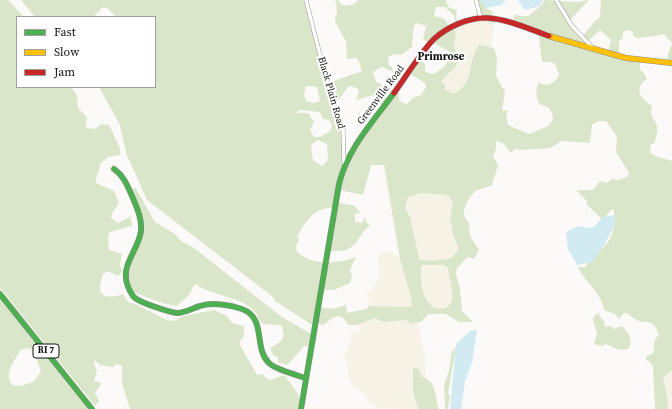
<!DOCTYPE html>
<style>
body{margin:0}
#map{position:relative;width:672px;height:409px;overflow:hidden;background:#fcfaf8;font-family:"Source Serif 4",serif}
canvas{display:block}
.legend{position:absolute;left:16px;top:16px;width:140px;height:72px;box-sizing:border-box;background:#fff;border:1px solid #a0a0a0;margin:0;padding:5px 7px;list-style:none;font-size:12px;color:#111}
.legend li{display:flex;align-items:center;gap:8px;height:20px}
.legend b{width:20px;border:1px solid #a0a0a0}
</style>
<div id="map">
<canvas width="672" height="409"></canvas>
<ul class="legend">
<li><b style="height:5px;background:#4caf50"></b>Fast</li>
<li><b style="height:5px;background:#ffc107"></b>Slow</li>
<li><b style="height:5px;background:#c62828"></b>Jam</li>
</ul>
</div>
<script>
const g = document.querySelector('canvas').getContext('2d');
g.lineJoin = 'round';
function fillPath(path, color) {
  g.fillStyle = color;
  g.fill(path, 'evenodd');
}
function strokePath(path, color, width, dash) {
  g.strokeStyle = color;
  g.lineWidth = width;
  g.lineCap = dash ? 'butt' : 'round';
  g.setLineDash(dash || []);
  g.stroke(path);
}
function label(font, color, halo, rows, align = 'center') {
  g.font = font + ' "Source Serif 4",serif';
  g.lineWidth = 4;
  g.setLineDash([]);
  g.textBaseline = 'middle';
  g.strokeStyle = halo;
  g.fillStyle = color;
  for (const [text, x, y, turn = 0] of rows) {
    g.save();
    g.translate(x, y);
    g.rotate((+turn || 0) * Math.PI / 180);
    g.textAlign = isNaN(turn) ? turn : align;
    if (halo) g.strokeText(text, 0, 0);
    g.fillText(text, 0, 0);
    g.restore();
  }
}
fillPath(new Path2D(`
 M495,19l-4,29 -12,-3 -7,14 -4,23 -7,9 -10,3 -6,-5 -4,-8 15,-15 2,-6 -4,-17 2,-9 -3,-8 3,-2z
 M421,193l27,2 5,7 -3,16 3,17 5,11 -1,6 -6,6 -17,3 -14,-1 -1,-2 -9,-41 -5,-9 3,-11z
 M384,251h5l8,4 4,5 10,37 1,10 -44,-1 1,-7 -3,-7 2,1 4,-3 8,-15 -2,-11 1,-9z
 M423,265h20l5,3 5,20 -1,15 -2,2 -11,4 -4,-1 -8,-6 -4,-8 -2,-27z
 M375,318l12,3 18,-1 8,4 5,-2 3,19 4,13 1,25 -4,-1 -9,-10v24l5,17 -40,-1 -10,-8 -3,-6 -13,-10 -4,-9 -1,-13 -3,-3 7,-17v-8l9,-3 1,-2 -5,-4z
 M672,370v39h-4l-1,-13 -4,-18z`), '#f6f3e6');
fillPath(new Path2D(`
 M0,0h8l16,17h-7v70h54l6,8 1,13 9,9 -1,11 9,1 6,-5 8,1 11,23v7l-12,2 -8,7c0,7 -5,12 -4,19l18,8 5,12 -7,11 -1,4 7,5 13,-7 1,10 -22,6 -2,4 1,14 13,4 -2,11 2,7 -4,4 -10,-5 -5,3c-1,4 -3,9 -3,13 -1,13 16,10 23,7l6,9h4l34,17 7,1 9,-5 31,-6 13,6 5,7 12,3v10l-5,7 18,32 6,-1 3,4 5,2 10,-4h5c6,12 17,19 15,33h-171l-8,-26v-17l-6,-2 -3,3 -13,-2 -5,-5 -1,3 3,8 -3,10 8,2 -7,10 4,8 -4,5 -95,-118z
 M21,0h285l22,83 34,-12 -3,-9 -3,-4 -9,1 -1,-17 -11,-21v-4l2,-3 -1,-13 -3,-1h6l2,5c8,0 11,2 17,-5h88l2,7 9,3 -1,6 2,7 -2,1 -2,-8 -9,-9h-9l-2,9 11,3 4,8 4,-1 3,8 -2,9 4,17 -2,6 -15,15 4,4v4l8,5c23,-10 13,-32 26,-49l15,3 3,10 -1,18 9,16 -3,18 6,1 -2,5 2,9 21,9 19,-8 5,-6c-1,-11 -3,-13 -14,-16l-3,-10 2,-12c9,6 17,1 21,-7l-4,-11 -4,-2h-9l-4,-31 -26,-8 2,-7 4,-2 1,2h9l13,-10 3,-6 34,2 11,-2 -20,21 14,14c7,-6 9,-13 17,-18l1,-15 -1,-2h72v62h-5l1,-8 4,-11 -8,-9c-9,3 -17,2 -26,4l-5,-2v-4l-6,-2 -4,2v6l-4,3v14l21,6v9l4,3 3,6c-13,8 -8,19 5,27l-1,9c8,12 8,14 3,29h-3l-1,8 5,4 17,5v209l-9,8 4,18 1,13h-13l-2,-43 -4,-5 -3,-1v-3l7,-4 2,-14 4,-4c-6,-19 -13,-9 -24,-16 -5,-3 -6,-6 -11,-6l-5,6 -4,-5 -11,-4c-1,-15 -20,-29 -26,-43h7c19,-26 30,-18 29,-57l-2,-1 -12,14 1,-5 -14,-13v-4l-11,-11h17l7,-9 7,2 5,-4 7,1 9,-4 1,-3 -13,-21 1,-15 -11,-16h-8l-6,4 -2,18 -28,-2 -12,7 -26,2 -9,-1 -4,4 -7,-9 -6,-3 -2,1v7l-3,7 5,9 -6,20 -17,6 -8,11 -3,9v5l5,7 1,13 9,14 -5,9 -6,-2 -11,11 -1,6 4,15 2,22 11,11h-14l-13,-8h-18l-6,7 -10,3 -7,-4 -21,2 -9,-4 -19,7h-8c-9,-16 -15,-6 -25,0l-7,-2 -1,4 -40,-26 -2,-4 -126,-97 -21,-47 -6,-28 -21,-38h56v-70h-39l-9,-9 -4,-1 -10,10h-58zM417,23l9,3 -3,13 7,5 2,-2 18,10c0,10 -9,20 -19,22l-6,-3v-7l-6,-5 -9,15 15,9 1,4 -5,8 -8,3 -6,6 -4,-1 -4,-3v-7l-4,-2 -7,8 -7,-6 1,-9 -6,-2 -3,-10 9,-5 11,5 -1,-5 -3,-2 -1,-8 6,-3 7,1 11,-8c1,-9 0,-15 3,-23zM600,30l11,10 -3,12 -14,-3 -6,-8zM306,86l11,1 3,14 -7,2 -7,-2 -2,-7zM351,86l7,3 1,2 -3,9 17,-5 10,11 -39,55 -1,-32 -9,-23 14,-19zM299,110l21,2 3,7 6,1 3,5 -2,6 -10,6h-6l-4,-7 4,-8 -6,-9h-11zM318,140l9,4 1,16 -6,6 -9,-6c-1,-10 -5,-15 5,-20zM371,165h13l16,94 11,38 1,10 -44,-1 -1,3 -20,4 -1,-8c-9,3 -17,6 -27,1l4,-16h11l16,-7 2,-6 -2,-7 6,-13c-20,7 -43,9 -59,-5l-1,-6 3,-6 -2,-3c9,-16 18,-31 38,-29l-6,43c30,2 25,-12 41,-26l-3,-2 -2,-6 -3,6 -7,-1v-8l6,-1 -7,-7 -17,-4 2,-12 24,5zM421,193l27,2 5,7 -3,16 3,17 5,11 -1,6 -6,6 -17,3 -14,-1 -1,-2 -9,-41 -5,-9 3,-11zM423,265h20l5,3c2,16 14,44 -13,40 -15,-9 -13,-26 -14,-41z
 M476,0h8l2,8 7,4 -1,6h-11z
 M135,187l20,35 20,12 6,7 13,7 88,69 31,18 -2,11h-7l-15,17 -3,2 -8,-3v-5l-5,-2 -3,-7 10,-6 4,-6 -2,-9 -2,-2 -18,-1c-3,-4 -5,-10 -8,-13 -15,-16 -42,-14 -58,-27l-3,2 -3,8 -13,12 -12,-2 -35,-13 -5,-24 12,-30 2,-15 -11,-30z
 M0,297l90,112h-90zM28,348l6,3 7,21 -8,10 -12,4 -9,-1c-8,-13 2,-22 8,-35z
 M600,313l-1,3 5,5 1,6 5,-1 4,3 8,-3c7,7 11,13 7,22 -11,5 -14,-1 -24,-4l-3,2 -8,-2 3,-10 -4,-15 2,-4z
 M456,347l-8,46 2,3 -2,13h-3l-1,-24 5,-14 3,-20z
 M413,368l6,1 3,8c16,5 12,18 17,32h-21l-5,-17z`), '#dae6c9');
fillPath(new Path2D(`
 M480,0h26l-5,5 -14,3z
 M518,0h25l-3,6 -16,4z
 M613,215l2,9 -10,20 -13,18 -15,3 -9,-16 -2,-17 12,-6 14,2 12,-11z
 M477,330l-5,33 -7,18 -4,28h-11l6,-65 14,-13z`), '#d2ebf2');
const street = new Path2D(`
 M306,0l24,94 13,35 1,34
 M476,0l5,19
 M556,0l16,26 22,23`);
const fast = new Path2D(`
 M114,169c10,7 13,16 18,27 5,12 10,22 9,35 -3,23 -27,37 -8,65 4,6 36,16 44,17 8,0 16,-5 23,-7 12,-4 31,-1 42,3 25,9 11,39 27,54 5,6 28,12 36,15
 M0,294l92,115
 M301,409l38,-225c9,-36 33,-61 55,-91`);
const slow = new Path2D(`
 M549,36l77,22 46,5`);
const jam = new Path2D(`
 M394,93c11,-15 27,-41 40,-54 13,-12 35,-22 53,-21 21,1 42,11 62,18`);
strokePath(street, '#979695', 4.5);
strokePath(fast, '#8d8d8c', 6);
strokePath(slow, '#8d8d8c', 6);
strokePath(jam, '#8d8d8c', 6);
strokePath(street, '#fffefe', 3.5);
strokePath(fast, '#4caf50', 5);
strokePath(slow, '#ffc107', 5);
strokePath(jam, '#c62828', 5);
for (const [x, y, w] of [
 [46,351,26]
]) {
  const box = new Path2D();
  box.roundRect(x - w / 2, y - 7, w, 14, 3);
  g.fillStyle = '#fff';
  g.fill(box);
  strokePath(box, '#111', 1);
}
label('bold 9px', '#111', null, [
 ["RI 7",46,351]
]);
label('10px', '#111', '#fff', [
 ["Black Plain Road",331,93,74],
 ["Greenville Road",381,95,-53]
]);
label('bold 11px', '#111', '#fff', [
 ["Primrose",441,57]
]);
</script>
